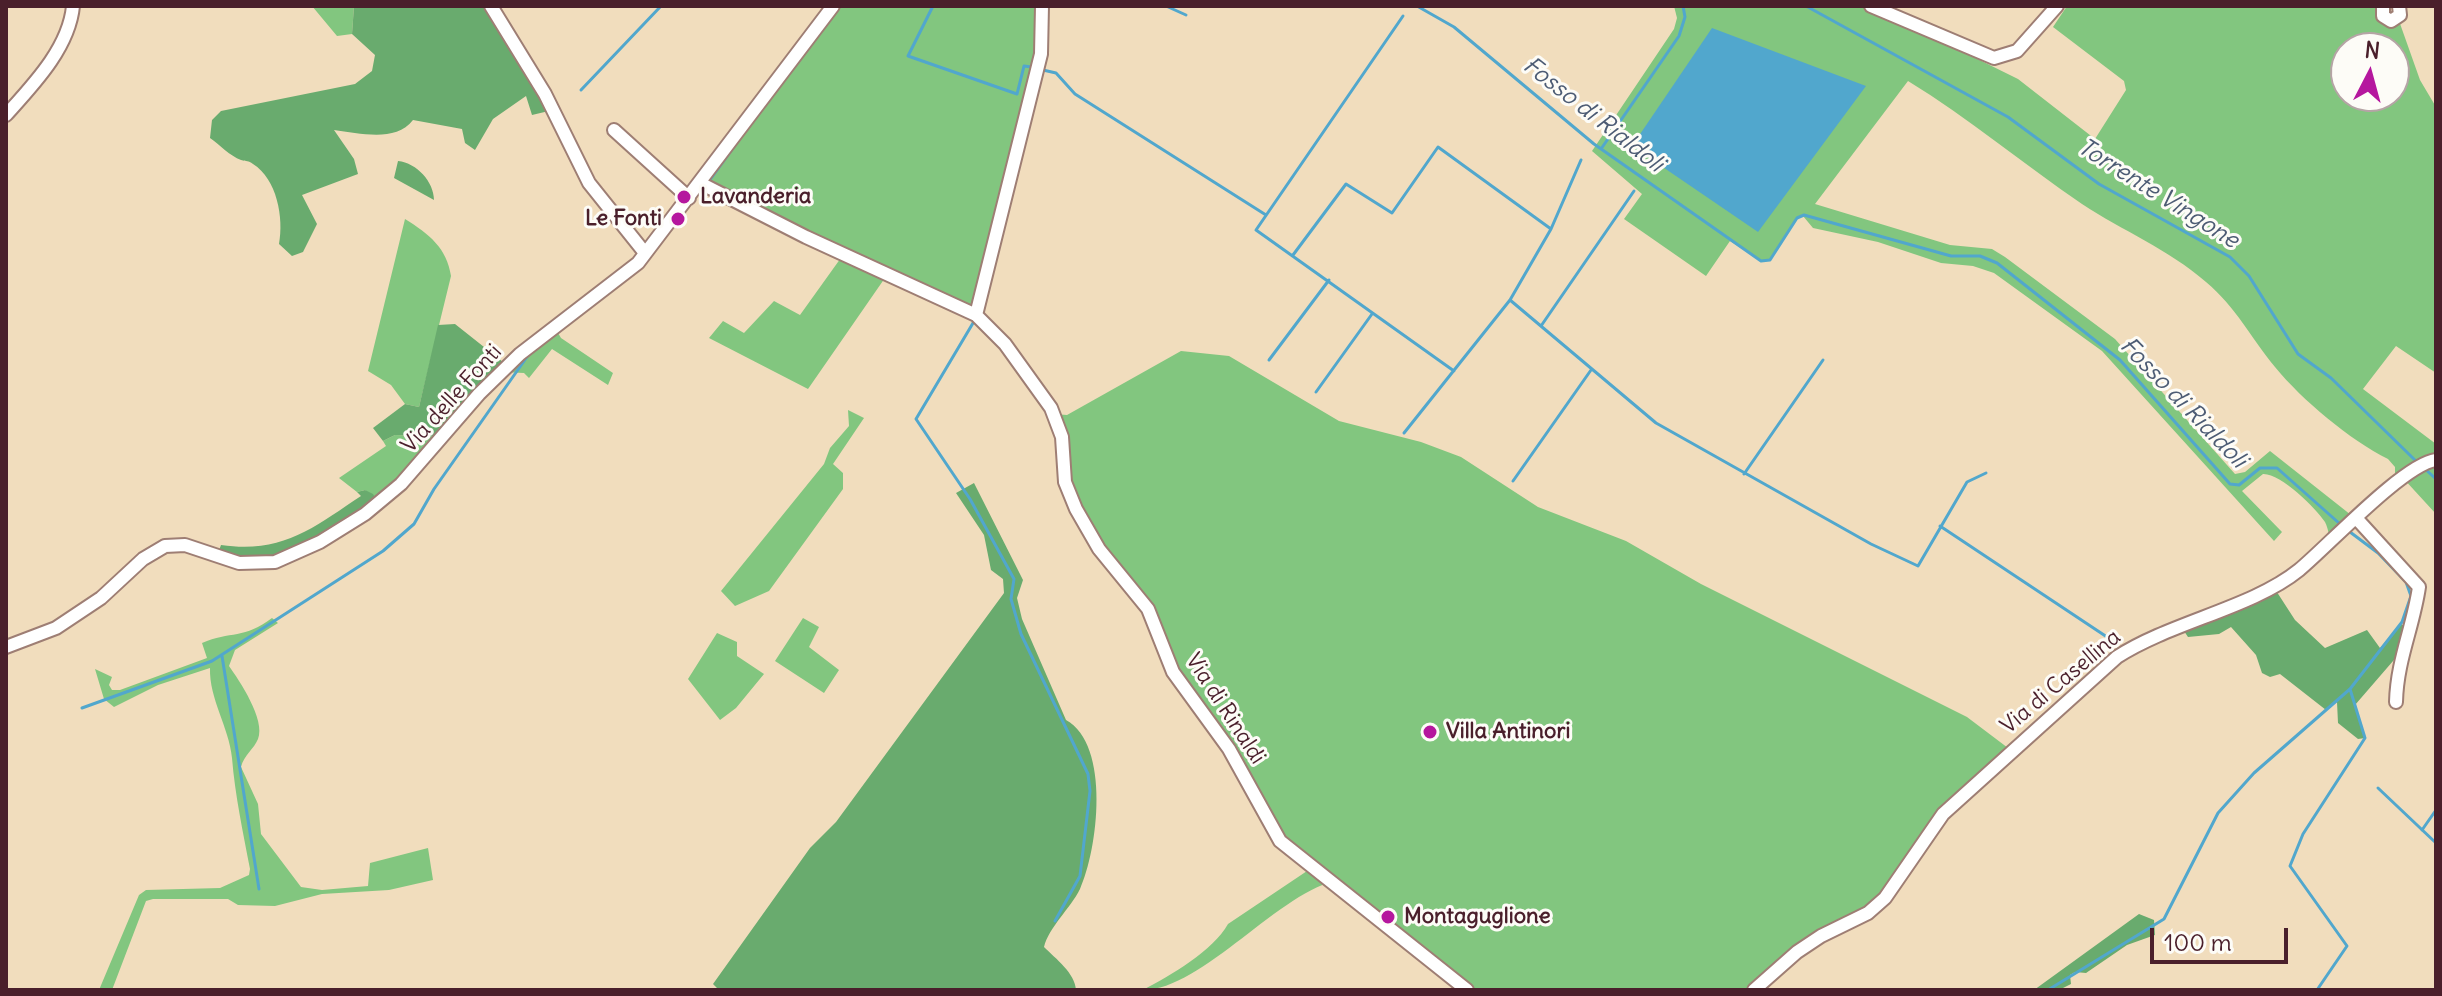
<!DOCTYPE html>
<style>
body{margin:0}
#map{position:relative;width:2442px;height:996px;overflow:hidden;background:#f1ddbd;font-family:Delius,sans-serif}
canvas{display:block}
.frame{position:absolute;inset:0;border:8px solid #4a1f2b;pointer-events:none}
.north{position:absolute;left:2330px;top:32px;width:80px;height:80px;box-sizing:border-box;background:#fdfcf7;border:2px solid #b5a4a5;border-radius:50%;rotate:6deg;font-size:22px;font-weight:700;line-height:32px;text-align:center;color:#4a1f2b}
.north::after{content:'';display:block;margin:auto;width:28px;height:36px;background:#b5179e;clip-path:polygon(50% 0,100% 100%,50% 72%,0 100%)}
.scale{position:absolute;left:2150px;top:928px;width:138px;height:36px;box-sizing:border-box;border:4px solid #4a1f2b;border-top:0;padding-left:10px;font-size:24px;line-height:28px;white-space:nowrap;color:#4a1f2b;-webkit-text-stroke:6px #fdfcf7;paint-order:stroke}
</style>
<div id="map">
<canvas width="2442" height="996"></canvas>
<div class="frame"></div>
<div class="north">N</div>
<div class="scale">100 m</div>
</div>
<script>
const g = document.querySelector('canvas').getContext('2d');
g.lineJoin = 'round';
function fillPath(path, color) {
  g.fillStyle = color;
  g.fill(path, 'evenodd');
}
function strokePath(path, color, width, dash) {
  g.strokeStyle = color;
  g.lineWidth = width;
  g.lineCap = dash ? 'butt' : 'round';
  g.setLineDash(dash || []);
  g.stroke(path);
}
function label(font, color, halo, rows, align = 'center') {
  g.font = font + ' Delius,sans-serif';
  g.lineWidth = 6;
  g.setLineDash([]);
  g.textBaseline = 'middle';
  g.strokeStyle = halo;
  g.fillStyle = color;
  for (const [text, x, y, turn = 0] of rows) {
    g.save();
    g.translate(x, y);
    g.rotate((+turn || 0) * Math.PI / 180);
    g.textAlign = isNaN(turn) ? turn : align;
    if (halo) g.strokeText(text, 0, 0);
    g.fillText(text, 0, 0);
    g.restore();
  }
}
fillPath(new Path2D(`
 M312,6h42l-2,28 -15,2z
 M833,6h209l-1,48 -65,261 -89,-40 -79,114 -99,-51 14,-17 21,12 30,-32 26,14 43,-60 -143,-72z
 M1674,6h196l148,73 77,60 31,-49 -2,-9 -71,-54 14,-21h313l3,10 15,2 22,62 16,27v266l-40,-27 -33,43 73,55v70l-33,-36 -70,62c-6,-7 -4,-10 -8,-18 -9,-14 -45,-49 -62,-48l-21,17 40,41 -8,9 -172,-190 -108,-78 -21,-7 -32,-3 -63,-21 -65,-14 -10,-12 -6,2 -27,42 -9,1 -31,-20 -24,35 -82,-57 18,-25 -50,-43 82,-122 3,-11zM2346,48h48v48h-48zM1908,81c61,37 115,83 174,123 41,27 86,45 124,78 30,25 45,56 69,85 27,33 75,73 113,92l7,8v7l-44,41 -81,-64 -25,21 -10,2 -120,-135 -110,-82 -13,-8 -42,-4 -135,-41z
 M405,219c24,15 42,29 46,57l-32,131 -14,-3 -14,-19 -23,-14z
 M554,326l7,12 52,35 -5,12 -56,-36 -23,29 -5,-5 -22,-1z
 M1181,351l48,5 110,65 82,21 40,15 77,50 88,34 75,43 266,133 45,34 -47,41 -80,106 -64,38 -67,54h-279l-135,-110c-59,9 -137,110 -197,110 28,-15 70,-39 85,-66l85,-57 -33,-26 -51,-92 -56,-77 -17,-48 -80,-115 -22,-95 13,1z
 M848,410l16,8 -31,46 10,9v16l-74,102 -34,15 -14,-15 103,-127 6,-16 19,-22z
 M395,435l49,2 -66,66 -13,-13 -8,2 -18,-14 47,-32 -3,-5z
 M272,618l6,5 -43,27 -6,16c10,14 37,54 29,73 -4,10 -14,16 -17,28l17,37 3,30 40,53 21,3 46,-4 2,-23 58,-15 5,32 -44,10 -67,4 -47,12 -37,-1 -10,-6h-75l-7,2 -34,89h-13l40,-95 7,-5 74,-2 29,-13 1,-6c-7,-37 -15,-74 -18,-111 -3,-31 -23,-59 -22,-90l-52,17 -44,22 -10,-8 -9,-30 17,8 -3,8 3,5h8l87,-32 -5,-15c28,-12 43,-4 70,-25z
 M803,618l16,9 -10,20 30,23 -15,23 -49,-32z
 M717,633l20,9v14l27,18 -28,34 -16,12 -32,-41z`), '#82c67f');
fillPath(new Path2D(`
 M354,6h137l62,104 -21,5 -6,-19 -33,23 -18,31 -10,-7 -3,-14 -49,-9c-18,23 -53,13 -79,10l20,29 4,15 -56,21 15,29 -14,28 -11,4 -13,-12c5,-26 -2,-65 -26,-80 -5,-4 -6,-2 -12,-4 -11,-4 -21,-15 -31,-22l2,-18 9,-9 134,-27 17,-13 3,-16 -23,-21z
 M398,161c19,2 36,21 36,39l-40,-22z
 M455,324l53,42 -64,71 -49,-2 -12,6 -10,-13 32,-24 14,3 19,-82z
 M974,483l49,97 -6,18 5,21 44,101c45,25 32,130 14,169 -10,20 -31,38 -36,58 12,12 31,26 32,43h-357l-6,-6 97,-136 26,-26 168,-229 -1,-14 -12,-9 -7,-35 -28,-42z
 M365,490l8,4 5,9 -103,59 -58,-6 4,-11c61,9 92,-17 140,-49l-4,-4z
 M2273,586l22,34 30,28 42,-18 13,18 21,-24 9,5 -4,17 -51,59 10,33 -7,1 -20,-16 -1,-21 -11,8 -46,-36 -10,3 -8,-4 -6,-18 -25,-28 -12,7 -31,3 -8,-12z
 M2139,914l15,6 1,15 -28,10 -41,28 -11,-1 -5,3 1,9 -12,6h-25z`), '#69ab6e');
fillPath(new Path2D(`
 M1712,28l154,58 -108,146 -126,-86z`), '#51a7cd');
strokePath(new Path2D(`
 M933,6l-25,50 109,38 7,-28 8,1
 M1166,6l20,9
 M1417,6l37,21 140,117 167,117 9,-1 27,-42 7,-3 147,41h29l17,7 123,97 110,124 9,1 21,-17h17l63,56
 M1806,6l202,111 91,67 131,73 19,19 49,78 33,24 87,85
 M1403,16l-147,214 198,141
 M1043,70l13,3 19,21 191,121
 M581,90l80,-84
 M1601,149l78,-113 6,-19 -2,-11
 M709,181l26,-36
 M1293,255l53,-71 46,29 46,-66 113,82
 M1510,300l146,123 215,121 47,22 49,-84 19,-9
 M982,313l5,-19
 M976,318l-60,101 54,80 44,80 -3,20 10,35 67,140 2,17 -10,85 -25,45
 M1541,326l93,-135
 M1269,360l60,-80
 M1316,392l56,-78
 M1404,433l106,-133 41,-71 30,-69
 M2424,468l12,11
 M1744,474l79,-114
 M1513,481l78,-111
 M1940,526l173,115
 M222,656l37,233
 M82,708l130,-47 171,-110 31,-27 20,-35 95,-135
 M2378,788l58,55
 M2422,830l14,-20
 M2048,990l116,-71 54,-106 36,-40 96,-84 52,-67 9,-26 -5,-14 -28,-29 -32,-24
 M2317,990l30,-44 -57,-80 13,-32 62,-96 -15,-49`), '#51a7cd', 3);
const minor = new Path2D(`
 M491,6l54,88 44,89 56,70
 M1871,6l123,52 23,-7 40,-45
 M2383,6v10l8,5 9,-6 -1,-9
 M6,115c27,-30 63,-67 67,-109
 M614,130l75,68
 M700,183l106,54 170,78 29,29 46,64 11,29 3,45 11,27 23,40 49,60 25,63 56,77 51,92 187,149
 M976,315l65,-261 1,-48
 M2357,519l62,68c-6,41 -22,73 -23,115
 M6,647l50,-19 45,-30 42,-39 22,-13 20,-1 54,18 36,-1 45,-20 45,-28 36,-30 78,-90 41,-40 118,-91 195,-257
 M1754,990l43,-38 24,-16 47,-23 17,-15 58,-84 174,-157c54,-35 135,-49 182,-87 29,-24 105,-106 137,-110`);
strokePath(minor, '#9e7e74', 16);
strokePath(minor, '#fff', 12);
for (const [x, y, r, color] of [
 [684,197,8,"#b5179e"],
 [678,219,8,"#b5179e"],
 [1430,732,8,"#b5179e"],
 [1388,917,8,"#b5179e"]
]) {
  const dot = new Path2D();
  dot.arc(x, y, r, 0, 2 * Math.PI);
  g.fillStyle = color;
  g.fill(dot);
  strokePath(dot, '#fdfcf7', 3);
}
label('bold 22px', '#4a1f2b', '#fdfcf7', [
 ["Lavanderia",700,197],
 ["Le Fonti",662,219,"right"],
 ["Villa Antinori",1446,732],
 ["Montaguglione",1404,917]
], 'left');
label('22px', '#4a1f2b', '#fdfcf7', [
 ["Via delle Fonti",452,399,-48],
 ["Via di Casellina",2061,682,-40],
 ["Via di Rinaldi",1225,709,57]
]);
label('italic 24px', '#4d5c74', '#fdfcf7', [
 ["Fosso di Rialdoli",1593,115,38],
 ["Torrente Vingone",2158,194,32],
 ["Fosso di Rialdoli",2183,403,46]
]);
</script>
